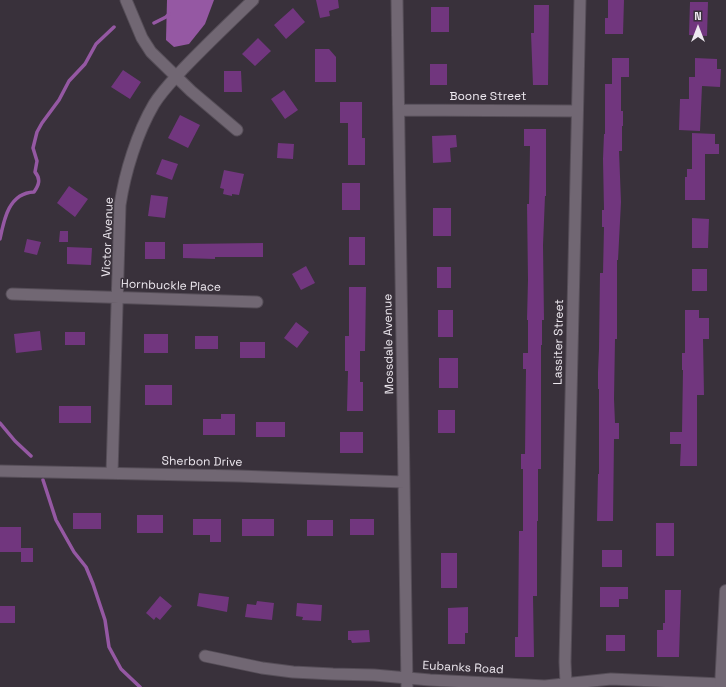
<!DOCTYPE html>
<style>
body{margin:0}
#map{position:relative;width:726px;height:687px;overflow:hidden;background:#39313b;font-family:"Space Grotesk",sans-serif}
canvas{display:block}
.north{position:absolute;left:678px;top:8px;width:40px;height:40px;-webkit-text-stroke:3px #39313b;paint-order:stroke;rotate:0deg;font-size:11px;font-weight:700;line-height:16px;text-align:center;color:#eee9f0}
.north::after{content:'';display:block;margin:auto;width:14px;height:18px;background:#eee9f0;clip-path:polygon(50% 0,100% 100%,50% 72%,0 100%)}
</style>
<div id="map">
<canvas width="726" height="687"></canvas>
<div class="north">N</div>
</div>
<script>
const g = document.querySelector('canvas').getContext('2d');
g.lineJoin = 'round';
function fillPath(path, color) {
  g.fillStyle = color;
  g.fill(path, 'evenodd');
}
function strokePath(path, color, width, dash) {
  g.strokeStyle = color;
  g.lineWidth = width;
  g.lineCap = dash ? 'butt' : 'round';
  g.setLineDash(dash || []);
  g.stroke(path);
}
function label(font, color, halo, rows, align = 'center') {
  g.font = font + ' "Space Grotesk",sans-serif';
  g.lineWidth = 3;
  g.setLineDash([]);
  g.textBaseline = 'middle';
  g.strokeStyle = halo;
  g.fillStyle = color;
  for (const [text, x, y, turn = 0] of rows) {
    g.save();
    g.translate(x, y);
    g.rotate((+turn || 0) * Math.PI / 180);
    g.textAlign = isNaN(turn) ? turn : align;
    if (halo) g.strokeText(text, 0, 0);
    g.fillText(text, 0, 0);
    g.restore();
  }
}
fillPath(new Path2D(`
 M167,0h47l-9,24 -16,20 -15,3 -8,-7z`), '#9558a3');
strokePath(new Path2D(`
 M154,23l12,-6 3,-3
 M0,239c4,-20 9,-46 34,-47 5,-7 7,-13 1,-20l2,-11 -4,-13 4,-16 5,-9 17,-23 10,-19 16,-17 11,-20 18,-17
 M0,423l15,18 16,15
 M43,480l13,40 18,32 12,15 7,17 12,36 4,27 12,22 19,18`), '#9558a3', 3.5);
fillPath(new Path2D(`
 M316,0h22l1,8 -10,3 1,5 -10,2z
 M608,0h16l-1,34h-18v-16h3z
 M690,2h18l-1,34 -18,-1z
 M534,5h15l-1,80h-15l-2,-52h3z
 M431,7h18v25h-18z
 M293,8l12,14 -19,17 -12,-14z
 M258,38l13,13 -16,15 -13,-12z
 M315,49h14l7,8v25h-21z
 M612,58h17v19h-8v34h2v15h-1v25h-3l2,51 -3,58h-1v79h-2l-1,60 1,24h4v16h-5l-1,82h-16l1,-47h1v-85h-1v-17l1,-23 1,-76h3l1,-46h-2v-17h2l-1,-51 1,-25h1v-50h7z
 M695,58l22,1v10h4l-1,18 -18,-1 -2,45 -21,-1 1,-31h9v-22h6z
 M430,64h17v21h-17z
 M123,70l18,12 -11,17 -19,-12z
 M224,71h17l1,21h-18z
 M284,90l14,20 -13,9 -14,-20z
 M340,102h22v36h3v27h-17v-42h-8z
 M180,115l20,10 -12,23 -20,-10z
 M524,129h22v67h-1l-2,49 1,75h-2v25h-1v124h-3v52h-1v75h-4l1,61h-19v-20h3l1,-106h4v-62h-2v-15h4l1,-85h-3v-16h5v-33h-1l1,-40 -1,-76h2l1,-58h-6z
 M692,133l23,1v10h4v10h-14v46h-20v-23h2v-8h5z
 M456,135l1,12 -7,1 1,14 -18,1 -1,-27z
 M278,143l16,1 -1,15 -16,-1z
 M162,159l16,5 -6,16 -16,-6z
 M224,170l20,4 -5,21 -7,-1v2l-9,-2 1,-5 -4,-1z
 M342,183h18v27h-18z
 M69,186l19,13 -13,18 -18,-14z
 M151,195l17,2 -3,21 -17,-2z
 M433,208h18v28h-18z
 M692,218l17,1 -1,29h-16z
 M60,231h8v11h-9z
 M349,237h16v28h-16z
 M27,239l14,3 -4,13 -13,-3z
 M145,242h20v17h-20z
 M263,243v14h-48v2l-32,-1v-14z
 M67,247l25,1 -1,17 -24,-1z
 M306,266l9,17 -14,7 -9,-16z
 M437,267h14v21h-14z
 M692,269h15v22h-15z
 M349,287h17l-1,64h-5v31h3v29h-16l1,-40h-3v-35h4z
 M438,310h15v27h-15z
 M685,310h14v8h10v21h-6l1,56h-7v71h-17l1,-22h-11v-12h12l1,-62h-1v-17h3z
 M296,322l13,10 -12,16 -13,-10z
 M40,331l2,19 -26,3 -2,-19z
 M65,332h20v13h-20z
 M144,334h24v19h-24z
 M195,336h23v13h-23z
 M240,342h25v16h-25z
 M439,358h19v30h-19z
 M145,385h27v20h-27z
 M59,406h32v17h-32z
 M438,410h17v23h-17z
 M221,414h14v21h-32v-16h18z
 M256,422h29v15h-29z
 M340,432h23v21h-23z
 M73,513h28v16h-28z
 M137,515h26v18h-26z
 M193,519h28v23h-11v-7h-17z
 M242,519h32v17h-32z
 M350,519h24v16h-24z
 M307,520h26v16h-26z
 M656,523h18v33h-18z
 M0,527h21v25h-21z
 M21,548h12v14h-12z
 M602,550h20v17h-20z
 M441,553h16v35h-16z
 M600,587h28v12h-9v8h-19z
 M665,590h16l-2,67h-22v-27h6v-7h2z
 M199,593l30,4 -2,15 -30,-6z
 M160,596l12,10 -12,14 -4,-3 -2,3 -8,-7z
 M257,601l17,2 -2,17 -27,-3 2,-13 9,1z
 M297,603l25,2 -1,16 -19,-1 1,-3 -7,-1z
 M0,606h15v17h-15z
 M468,607v26h-3v11h-17v-36z
 M369,630l1,12 -18,1 -1,-3h-3v-9z
 M606,635h19v16h-19z`), '#71367e');
const minor = new Path2D(`
 M126,0l16,38 9,14 40,39 46,39
 M397,0l10,687
 M399,110l178,1
 M12,294l245,8
 M0,471l238,5 166,6
 M112,473l8,-268c5,-33 17,-72 34,-101 8,-13 19,-24 29,-35 23,-24 46,-46 70,-69
 M205,656l57,12 31,4 40,2 41,1 56,5 115,6 66,-7 110,5
 M566,684l-1,-22 15,-662`);
const tertiary = new Path2D(`
 M721,687l5,-96`);
strokePath(minor, '#564e58', 13);
strokePath(tertiary, '#564e58', 14);
strokePath(minor, '#716773', 11);
strokePath(tertiary, '#716773', 12);
label('12px', '#eee9f0', '#39313b', [
 ["Boone Street",488,97],
 ["Victor Avenue",108,237,-88],
 ["Hornbuckle Place",171,286,2],
 ["Lassiter Street",559,342,-89],
 ["Mossdale Avenue",389,344,-91],
 ["Sherbon Drive",202,462,1],
 ["Eubanks Road",463,668,3]
]);
</script>
